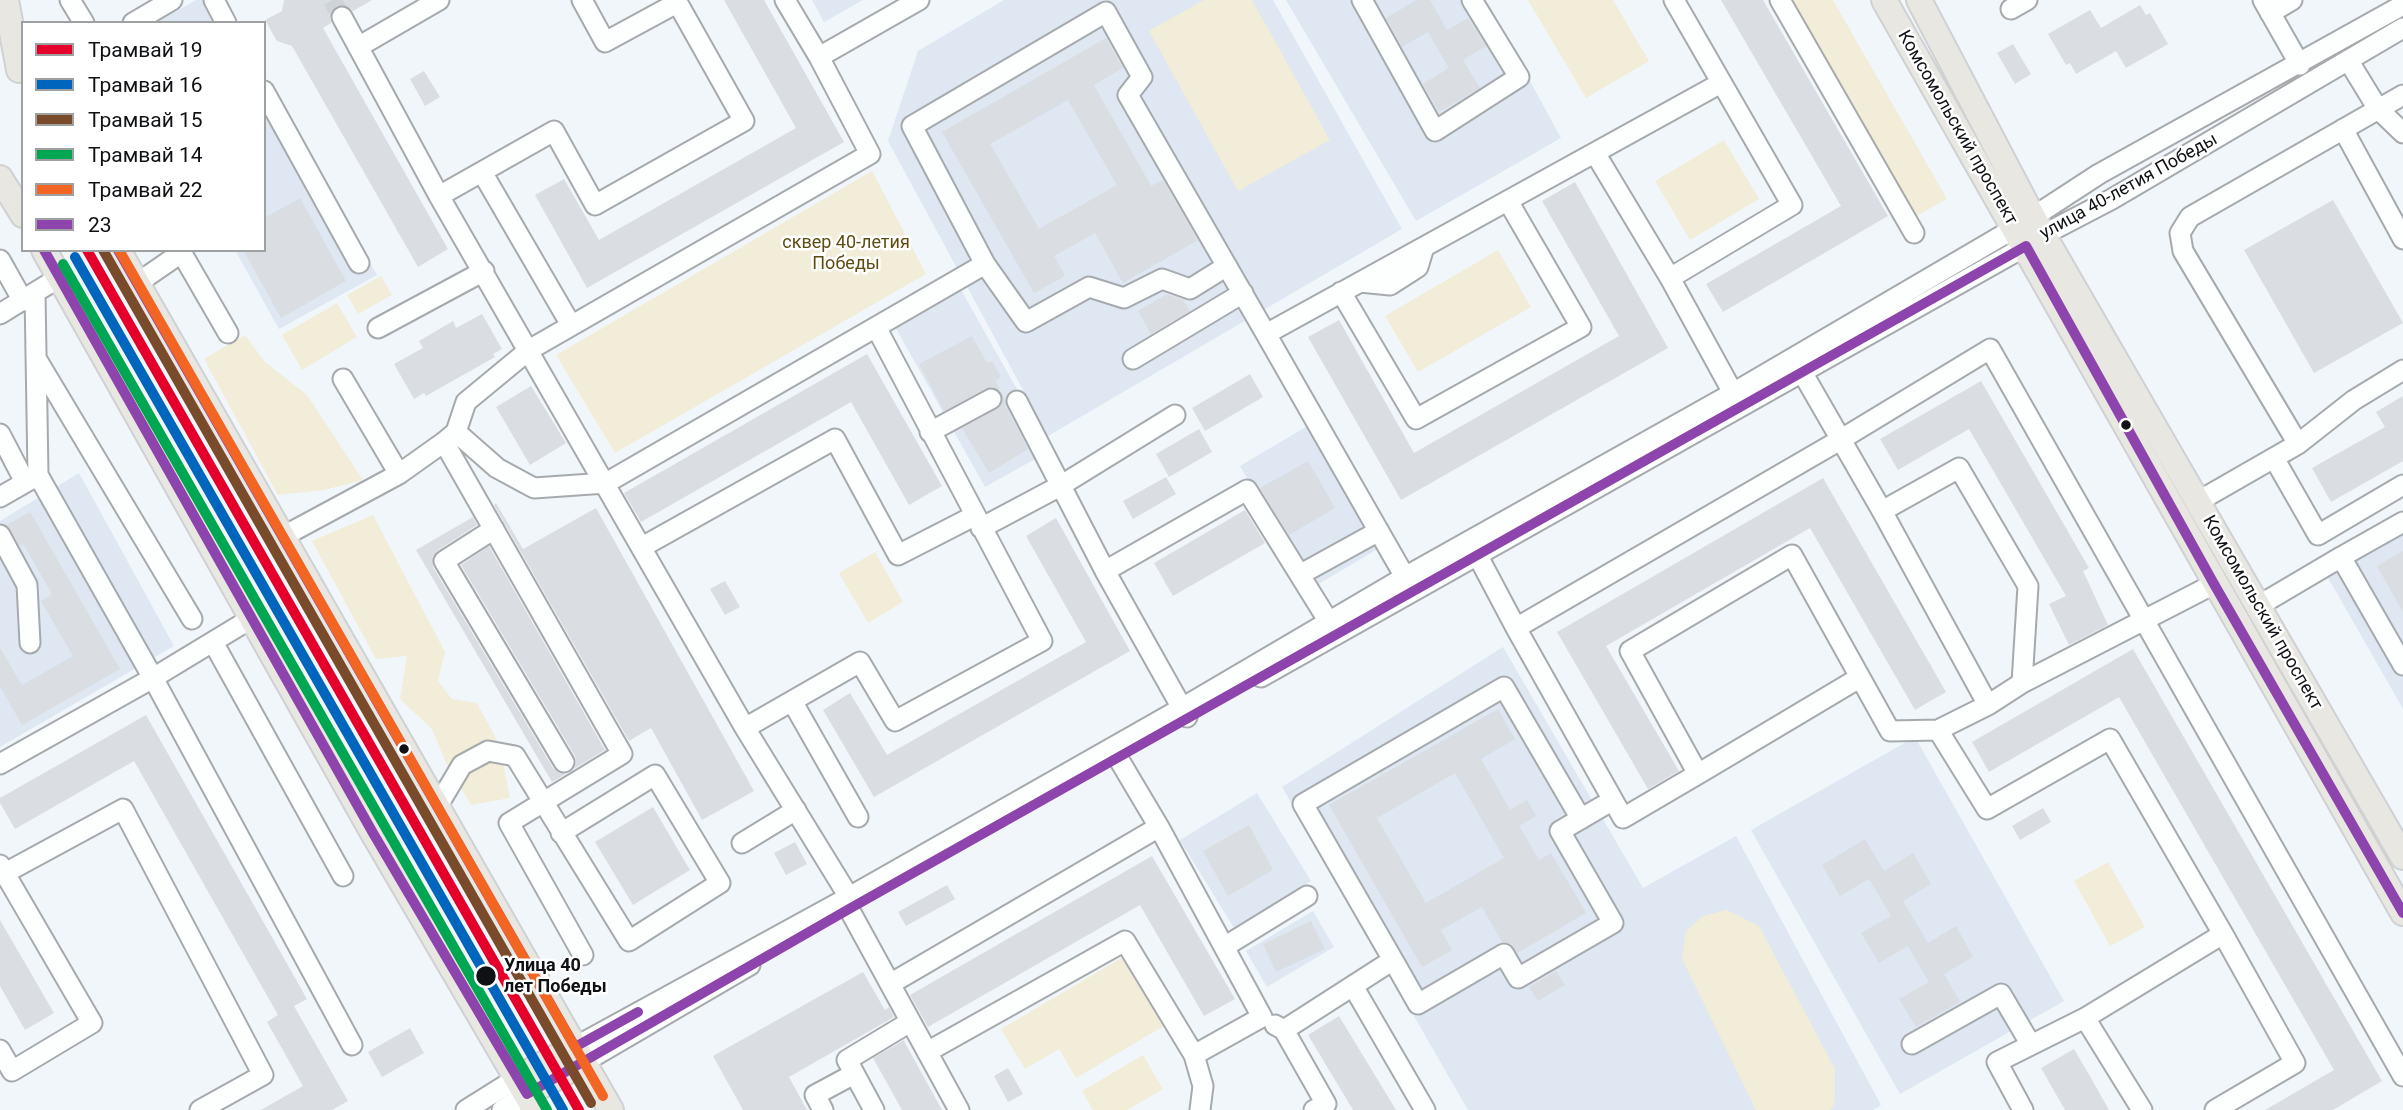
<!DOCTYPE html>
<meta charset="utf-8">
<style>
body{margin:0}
#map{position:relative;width:2403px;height:1110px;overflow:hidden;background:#f1f6fb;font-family:Roboto,sans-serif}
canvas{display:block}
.legend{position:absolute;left:21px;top:21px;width:245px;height:231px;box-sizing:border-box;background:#fff;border:2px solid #9fa0a1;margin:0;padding:9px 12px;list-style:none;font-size:21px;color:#0f1114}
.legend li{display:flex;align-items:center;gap:14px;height:35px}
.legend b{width:35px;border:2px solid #9fa0a1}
</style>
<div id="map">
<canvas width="2403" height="1110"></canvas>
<ul class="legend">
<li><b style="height:9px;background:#e4002b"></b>Трамвай 19</li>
<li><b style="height:9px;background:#0065bd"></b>Трамвай 16</li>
<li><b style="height:9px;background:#7a4b2a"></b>Трамвай 15</li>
<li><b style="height:9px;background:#00a651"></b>Трамвай 14</li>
<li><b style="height:9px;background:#f26522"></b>Трамвай 22</li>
<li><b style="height:9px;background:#8e44ad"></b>23</li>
</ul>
</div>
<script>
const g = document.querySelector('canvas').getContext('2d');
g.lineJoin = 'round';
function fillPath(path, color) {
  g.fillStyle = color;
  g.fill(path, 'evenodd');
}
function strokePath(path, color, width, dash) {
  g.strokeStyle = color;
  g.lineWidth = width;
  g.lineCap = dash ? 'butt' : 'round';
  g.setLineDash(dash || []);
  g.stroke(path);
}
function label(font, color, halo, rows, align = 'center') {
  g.font = font + ' Roboto,sans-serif';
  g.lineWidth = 5;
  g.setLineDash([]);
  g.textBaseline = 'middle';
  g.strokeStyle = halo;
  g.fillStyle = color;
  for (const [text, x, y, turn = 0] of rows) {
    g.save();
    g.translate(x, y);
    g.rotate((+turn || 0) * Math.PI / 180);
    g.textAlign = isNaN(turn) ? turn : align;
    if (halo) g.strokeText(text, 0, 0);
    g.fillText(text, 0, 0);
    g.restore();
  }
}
fillPath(new Path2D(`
 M196,0h26l13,23h-79z
 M812,0h51l-39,22z
 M1004,0h269l129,229 -354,207 -160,-295 30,-90z
 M1286,0h200l75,138 -145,83z
 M264,75l113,200 -98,54 -44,-79h29z
 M960,288l91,162 -66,37 -91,-162z
 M1309,425l72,122 -69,41 -72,-122z
 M79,473l95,173 -174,101v-226z
 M2403,513v196l-85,-149z
 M1503,647l140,241 93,-52 145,269 -8,5h-405l-186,-323z
 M1915,737l149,264 -164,93 -149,-264z
 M1257,793l54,88 -77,47 -54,-88z
 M1313,911l21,36 -67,40 -21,-36z`), '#dee7f2');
fillPath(new Path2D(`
 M1204,0h48l78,140 -92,51 -89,-160z
 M1528,0h85l36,61 -63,37z
 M1786,0h47l114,199 -36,20z
 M1724,140l35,59 -69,41 -35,-59z
 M872,171l54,103 -311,179 -59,-98z
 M1498,250l33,57 -113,65 -33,-56z
 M381,276l11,19 -34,19 -11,-19z
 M337,303l20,34 -55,33 -20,-35z
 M245,335l20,27 42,33 56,85 -39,10 -46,5 -74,-136z
 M373,515l72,137 -7,29 14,18 25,4 22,41 11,54 -39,7 -24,-40 -15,-36 -32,-30 7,-43 -31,3 -64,-118z
 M875,552l28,50 -35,21 -29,-50z
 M2108,862l37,65 -35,19 -36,-65z
 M1727,910l32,16 76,143v34l-5,7h-74l-74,-151 4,-28 17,-15z
 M1123,957l41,69 -88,52 -17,-29 -34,20 -24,-40z
 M1143,1055l20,34 -36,21h-34l-11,-19z`), '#f2edd8');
fillPath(new Path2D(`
 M284,0h88l-19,11 -10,-6 -7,2 -6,9 1,7 -8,5 125,221 -30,18 -126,-221 -15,-5 -12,-21 17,-9z
 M724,0h40l80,142 -257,146 -52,-93 29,-16 35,61 197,-112z
 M1416,0h14l17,30 21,-12 18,28 -23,14 17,28 -41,24 -16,-28 26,-16 -21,-36 -26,15 -16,-29z
 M1721,0h42l125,216 -165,96 -17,-28 135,-78z
 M2140,5l6,10 4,-2 18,31 -42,24 -10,-17 -40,23 -6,-11 -4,2 -18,-31 42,-24 11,18z
 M1106,38l17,30 -29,17 57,101 12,-6 35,60 -75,43 -28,-50 -41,23 11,20 -31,17 -92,-161zM1068,100l49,85 -78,44 -49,-85z
 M2013,44l18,30 -16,10 -18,-31z
 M424,71l16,26 -15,9 -15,-27z
 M1575,182l93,166 -267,152 -93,-163 31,-17 75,133 205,-117 -77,-135z
 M300,198l46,83 -65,37 -38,-68h21v-32z
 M2333,200l70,123 -89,50 -70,-123z
 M1167,294l16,6 7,11 -39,23 -13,-23z
 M482,314l20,35 -9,5 2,3 -69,39 -2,-3 -10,6 -20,-35 29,-16 -4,-7 34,-20 3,7z
 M972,336l15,27 5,-2 9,16 -6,4 10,18 1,8 22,42 -39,24 -27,-45 35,-19 6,-9 -2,-7 -9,-6 -6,1 -42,23 -25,-47z
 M867,354l75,132 -33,19 -58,-103 -210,120 -17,-29z
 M1250,374l13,23 -58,34 -13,-23z
 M1981,381l108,187 -6,3 25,54 -39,20 -20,-41 17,-8 -97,-167 -71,41 -18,-31z
 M531,386l35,57 -36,22 -34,-58z
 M2403,396v65l-72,41 -19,-34 73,-41 -9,-15z
 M1199,429l13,23 -43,25 -13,-23z
 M1308,461l27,47 -46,27 -29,-47z
 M1166,477l10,17 -43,25 -10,-18z
 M1823,478l123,214 -31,18 -105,-182 -204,118 73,125 -31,18 -91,-157z
 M496,503l27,46 73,-41 158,283 -52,29 -51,-92 -22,13 -135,-236z
 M1245,510l20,33 -92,53 -19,-33z
 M30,512l90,157 -98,56 -22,-39v-38l22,37 51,-29 -32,-55 11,-7 -29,-50 -3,2 -13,-21z
 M473,517l4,8 -40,26 -4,5v11l120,201 6,5 7,1 -14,8 -136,-232z
 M1056,518l74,133 -256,146 -51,-87 27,-17 37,62 199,-113 -60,-106z
 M489,546l116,204 -31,19 2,-6 -1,-7 -114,-191z
 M2403,551v61l-26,-46z
 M725,581l15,26 -15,8 -15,-26z
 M2133,649l249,432 -49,29h-68l69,-40 -215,-373 -130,75 -17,-30z
 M1498,709l17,30 -34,20 29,51 17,-10 9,16 -17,10 20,34 12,-7 35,60 -69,40 -6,-9 -9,-2 -20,-35 -41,23 11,20 -30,17 -93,-162zM1455,773l49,85 -78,45 -49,-85z
 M146,715l161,284 -13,7 54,95 -16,9h-71l42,-24 -36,-64 11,-7 -144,-254 -119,68 -15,-26v-5z
 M653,807l37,63 -57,35 -38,-63z
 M2043,808l8,14 -31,18 -8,-14z
 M1249,825l24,45 -45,26 -25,-45z
 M1865,839l19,32 29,-18 18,31 -28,17 25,42 28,-17 17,31 -29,17 16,28 -44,25 -17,-28 30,-17 -21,-36 -29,17 -18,-30 30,-17 -22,-37 -29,17 -18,-31z
 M795,842l12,22 -21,11 -12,-22z
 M1152,856l83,143 -31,17 -64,-111 -212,122 -18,-32z
 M947,885l8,14 -49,27 -8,-14z
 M0,920l54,93 -29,17 -25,-44z
 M1311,921l14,28 -49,23 -13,-28z
 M1556,971l9,14 -27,16 -9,-14z
 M863,972l22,38 4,-3 5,10 -105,60 18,33h-64l-30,-54z
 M1339,1016l57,94h-43l-45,-75z
 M410,1028l14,25 -42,24 -14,-25z
 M906,1039l-2,2 38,69h-40l-29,-52z
 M2074,1049l17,29 18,32h-44l-24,-42z
 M1008,1068l15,26 -15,8 -14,-26z`), '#dadee2');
strokePath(new Path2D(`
 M332,0l10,17`), '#cfd4d8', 19, [19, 10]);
const minor = new Path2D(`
 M70,0l14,23
 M214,0l12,23
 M582,0l23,42 72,-39
 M1362,0l73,131 84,-54 -47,-77
 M1780,0l134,233
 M2263,0l37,65
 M2011,9l16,-9
 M2270,13l22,-13
 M342,17l97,179 306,532 104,169
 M133,23l39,-23
 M358,47l81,-47
 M819,57l100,-57
 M2348,60l30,49 25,24
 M264,91l95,172
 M2343,129l60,110
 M1595,153l75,125 68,124
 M482,172l89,153
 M439,196l115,-65 41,74 149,-84 -68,-121
 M2033,217l66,-43 304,-169
 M2043,235l69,-36 291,-171
 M180,250l48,83
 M0,260l23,41
 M1227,266l-37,23 -28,-10 -38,19 -35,-11 -63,35 -41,-58 -73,-138 194,-114 36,65 -14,18 127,220 11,19
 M1670,278l122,-73 -118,-205
 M1360,282l30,3 28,-18 6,-20
 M136,284l45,-31
 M1341,292l75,127 165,-92 -73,-126
 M35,293l3,182 115,203 199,367
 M0,314l60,-37
 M378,328l106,-57
 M1133,359l110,-66
 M37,360l155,259
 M1802,372l80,139 106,194
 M343,379l56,95
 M1017,401l88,170 82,146
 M456,432l41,36 37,20 72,-5 379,-219
 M930,432l61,-33
 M0,434l25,48
 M444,442l178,312 -113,69 74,132
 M2298,444l-115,-193 -3,-18 10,-16 213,-122
 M2274,458l44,77 85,-50
 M0,497l35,-20
 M2197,502l101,-58 56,-44 49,-30
 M1882,511l77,-43 69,118 -6,97
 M2403,522l-62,35 62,108
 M981,528l79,-42 115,-71
 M494,529l-50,32 120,201
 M0,535l27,50 3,58
 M282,537l117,-63 45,-32 12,-10 10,-30 63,-52 341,-196 -51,-97 -34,-57
 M1472,545l44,83 107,190 75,-44 -68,-123 162,-96 98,176 48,-1 50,-25 34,-22 192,-99
 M642,547l193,-108 63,116 76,-39
 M1105,571l142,-81 82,132
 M1301,574l78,-43
 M1405,577l-139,-243 455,-251
 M2258,606l83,-49
 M1516,628l324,-188 150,-91 413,727
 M213,642l130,234
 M1261,677l765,-431
 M792,701l66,116
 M745,728l115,-66 35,59 147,-80 -166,-314
 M1938,730l49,79 123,-70 113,195 72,129 -80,47
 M1118,758l41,69 103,190 -68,38 9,31 -3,24
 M0,764l153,-86 99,-60
 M1698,774l161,-96
 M437,807l25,-42 26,-14 27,5 114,185 91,-58 -65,-108 -94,58
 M742,843l54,-33
 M0,865l92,158 -80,48 -12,-21
 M5,873l118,-64 140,266 -63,35
 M849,909l110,201
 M1224,947l83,-51
 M1393,960l25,44 86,-50 14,24 95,-55 -53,-92 53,-31
 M890,984l269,-157
 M1353,986l72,124
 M2085,1018l57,92
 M1275,1025l9,5 42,74 -12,6
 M1284,1030l109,-70 -90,-156 201,-117 77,132
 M1912,1044l89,-50 30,51
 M575,1047l274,-150 333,-189 223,-131 328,-184 282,-165
 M927,1052l198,-111 69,114
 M584,1062l166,-97
 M466,1110l51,-32
 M502,1110l25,-16
 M823,1110l-8,-15 39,-21
 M874,1110l-27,-50 63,-38
 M2023,1110l-26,-48 88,-44 138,-84`);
const major = new Path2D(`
 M6,0l13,70
 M1884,0l519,913
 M1919,0l114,217 370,640
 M0,178l23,37
 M44,250l329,583 162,277
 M118,250l493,860
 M517,1078l58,-31
 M527,1094l57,-32`);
strokePath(minor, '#a6aaad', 23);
strokePath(major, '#cfd1d3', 28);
strokePath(minor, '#fdfefe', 19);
strokePath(major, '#e8e7e1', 24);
strokePath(new Path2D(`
 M44,250l329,583 154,261 322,-185 1177,-663 188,338 189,329
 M118,250l457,797 63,-35`), '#8e44ad', 10);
strokePath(new Path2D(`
 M87,250l492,860`), '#e4002b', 10);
strokePath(new Path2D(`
 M75,257l488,853`), '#0065bd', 10);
strokePath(new Path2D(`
 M103,250l488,853`), '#7a4b2a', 10);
strokePath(new Path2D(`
 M63,264l484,846`), '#00a651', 10);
strokePath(new Path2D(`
 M119,250l484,846`), '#f26522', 10);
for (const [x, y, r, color] of [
 [2126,425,6,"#0f1114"],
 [404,749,6,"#0f1114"],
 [486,976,11,"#0f1114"]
]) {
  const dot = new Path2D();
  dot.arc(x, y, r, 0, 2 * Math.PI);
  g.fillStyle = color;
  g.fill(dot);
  strokePath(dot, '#fff', 2.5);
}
label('18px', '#0f1114', '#fff', [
 ["Комсомольский проспект",1957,128,60],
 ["улица 40-летия Победы",2129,187,-29],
 ["Комсомольский проспект",2262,613,60]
]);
label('18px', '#5e4d10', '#fff', [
 ["сквер 40-летия",846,243],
 ["Победы",846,264]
]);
label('bold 18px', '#0f1114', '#fff', [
 ["Улица 40",504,966],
 ["лет Победы",504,987]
], 'left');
</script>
